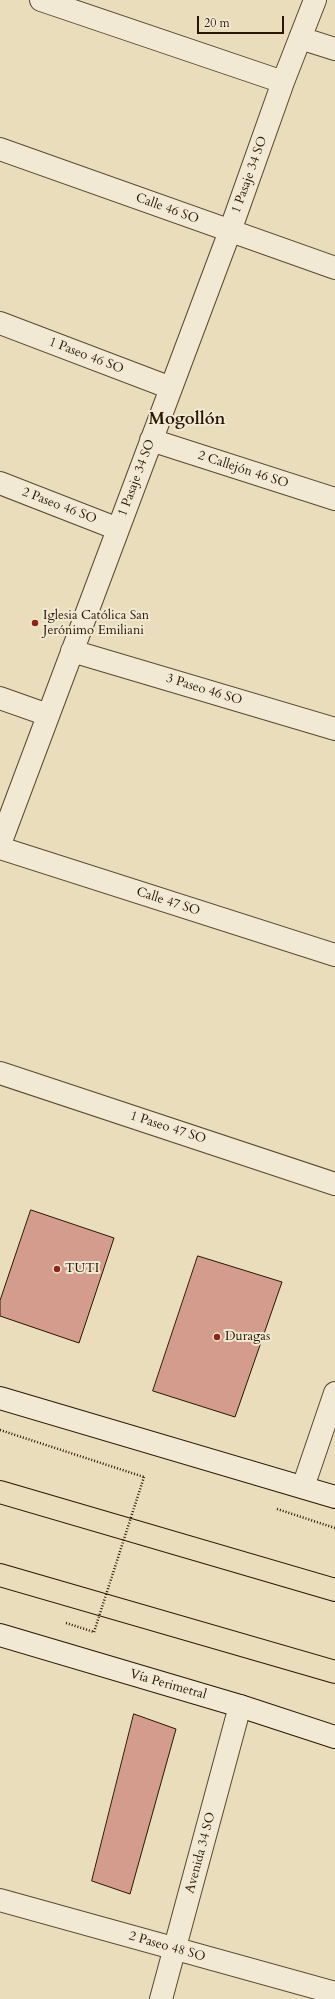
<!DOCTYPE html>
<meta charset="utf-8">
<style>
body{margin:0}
#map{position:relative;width:335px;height:1999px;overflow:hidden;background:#e9ddbc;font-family:Cardo,serif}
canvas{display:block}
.scale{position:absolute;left:197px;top:16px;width:87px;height:18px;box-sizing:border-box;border:2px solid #281602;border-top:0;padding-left:5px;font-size:12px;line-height:14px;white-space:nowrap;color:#281602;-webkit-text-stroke:3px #f1e9d3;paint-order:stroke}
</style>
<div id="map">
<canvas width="335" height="1999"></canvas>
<div class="scale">20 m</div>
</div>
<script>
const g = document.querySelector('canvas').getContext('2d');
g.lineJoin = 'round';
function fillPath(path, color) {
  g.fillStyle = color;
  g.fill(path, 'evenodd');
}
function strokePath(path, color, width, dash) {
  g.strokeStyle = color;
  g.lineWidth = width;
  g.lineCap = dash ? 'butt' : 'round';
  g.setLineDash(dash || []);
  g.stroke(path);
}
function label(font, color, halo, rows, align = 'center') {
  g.font = font + ' Cardo,serif';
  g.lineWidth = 4;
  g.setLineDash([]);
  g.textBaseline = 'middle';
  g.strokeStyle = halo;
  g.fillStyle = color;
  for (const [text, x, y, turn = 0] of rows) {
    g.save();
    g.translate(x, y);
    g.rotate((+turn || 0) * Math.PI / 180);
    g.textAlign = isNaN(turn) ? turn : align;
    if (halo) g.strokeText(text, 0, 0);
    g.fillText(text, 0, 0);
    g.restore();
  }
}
const building = new Path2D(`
 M31,1210l83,28 -35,105 -79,-27v-15z
 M198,1256l84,26 -47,135 -82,-26z
 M134,1714l42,15 -46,165 -38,-13z`);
fillPath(building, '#d39c8d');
strokePath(building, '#281602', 1);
const street = new Path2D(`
 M41,0l242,82
 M300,38l35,11
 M0,149l335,119
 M0,323l171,65
 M151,440l184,59
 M0,483l118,46
 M72,651l263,78
 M0,698l48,17
 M0,844l230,-613 53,-149 32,-82
 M0,848l335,107
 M0,1073l335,111
 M303,1487l32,-94
 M0,1900l335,93
 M161,1999l79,-293`);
const secondary = new Path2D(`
 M0,1398l335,99
 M0,1635l240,71 95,31`);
const highway = new Path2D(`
 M0,1492l335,98
 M0,1575l335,97`);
strokePath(street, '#584830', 24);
strokePath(secondary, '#281602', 24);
strokePath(highway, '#281602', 24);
strokePath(new Path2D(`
 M0,1430l144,47
 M277,1509l58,19
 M66,1623l28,9`), '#281602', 2.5, [1, 2]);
strokePath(street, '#f1e9d3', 22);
strokePath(secondary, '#f1e9d3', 22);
strokePath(highway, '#e9ddbc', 22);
strokePath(new Path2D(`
 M94,1632l50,-155`), '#281602', 2.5, [1, 2]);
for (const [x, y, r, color] of [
 [35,623,4,"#8f2418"],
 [57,1269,4,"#8f2418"],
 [217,1337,4,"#8f2418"]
]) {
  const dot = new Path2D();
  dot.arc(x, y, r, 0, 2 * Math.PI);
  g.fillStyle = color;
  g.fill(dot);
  strokePath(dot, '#f1e9d3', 1.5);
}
label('13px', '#281602', '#f1e9d3', [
 ["1 Pasaje 34 SO",250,175,-70],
 ["Calle 46 SO",167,209,20],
 ["1 Paseo 46 SO",86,356,21],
 ["2 Callejón 46 SO",243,470,18],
 ["1 Pasaje 34 SO",137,478,-69],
 ["2 Paseo 46 SO",59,506,21],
 ["3 Paseo 46 SO",204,690,17],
 ["Calle 47 SO",168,902,18],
 ["1 Paseo 47 SO",168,1128,18],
 ["Vía Perimetral",168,1685,16],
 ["Avenida 34 SO",201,1853,-75],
 ["2 Paseo 48 SO",167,1947,16]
]);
label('13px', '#281602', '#f1e9d3', [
 ["Iglesia Católica San",43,616],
 ["Jerónimo Emiliani",43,631],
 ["TUTI",65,1269],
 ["Duragas",225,1337]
], 'left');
label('bold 17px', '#281602', '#f1e9d3', [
 ["Mogollón",187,420]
]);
</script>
